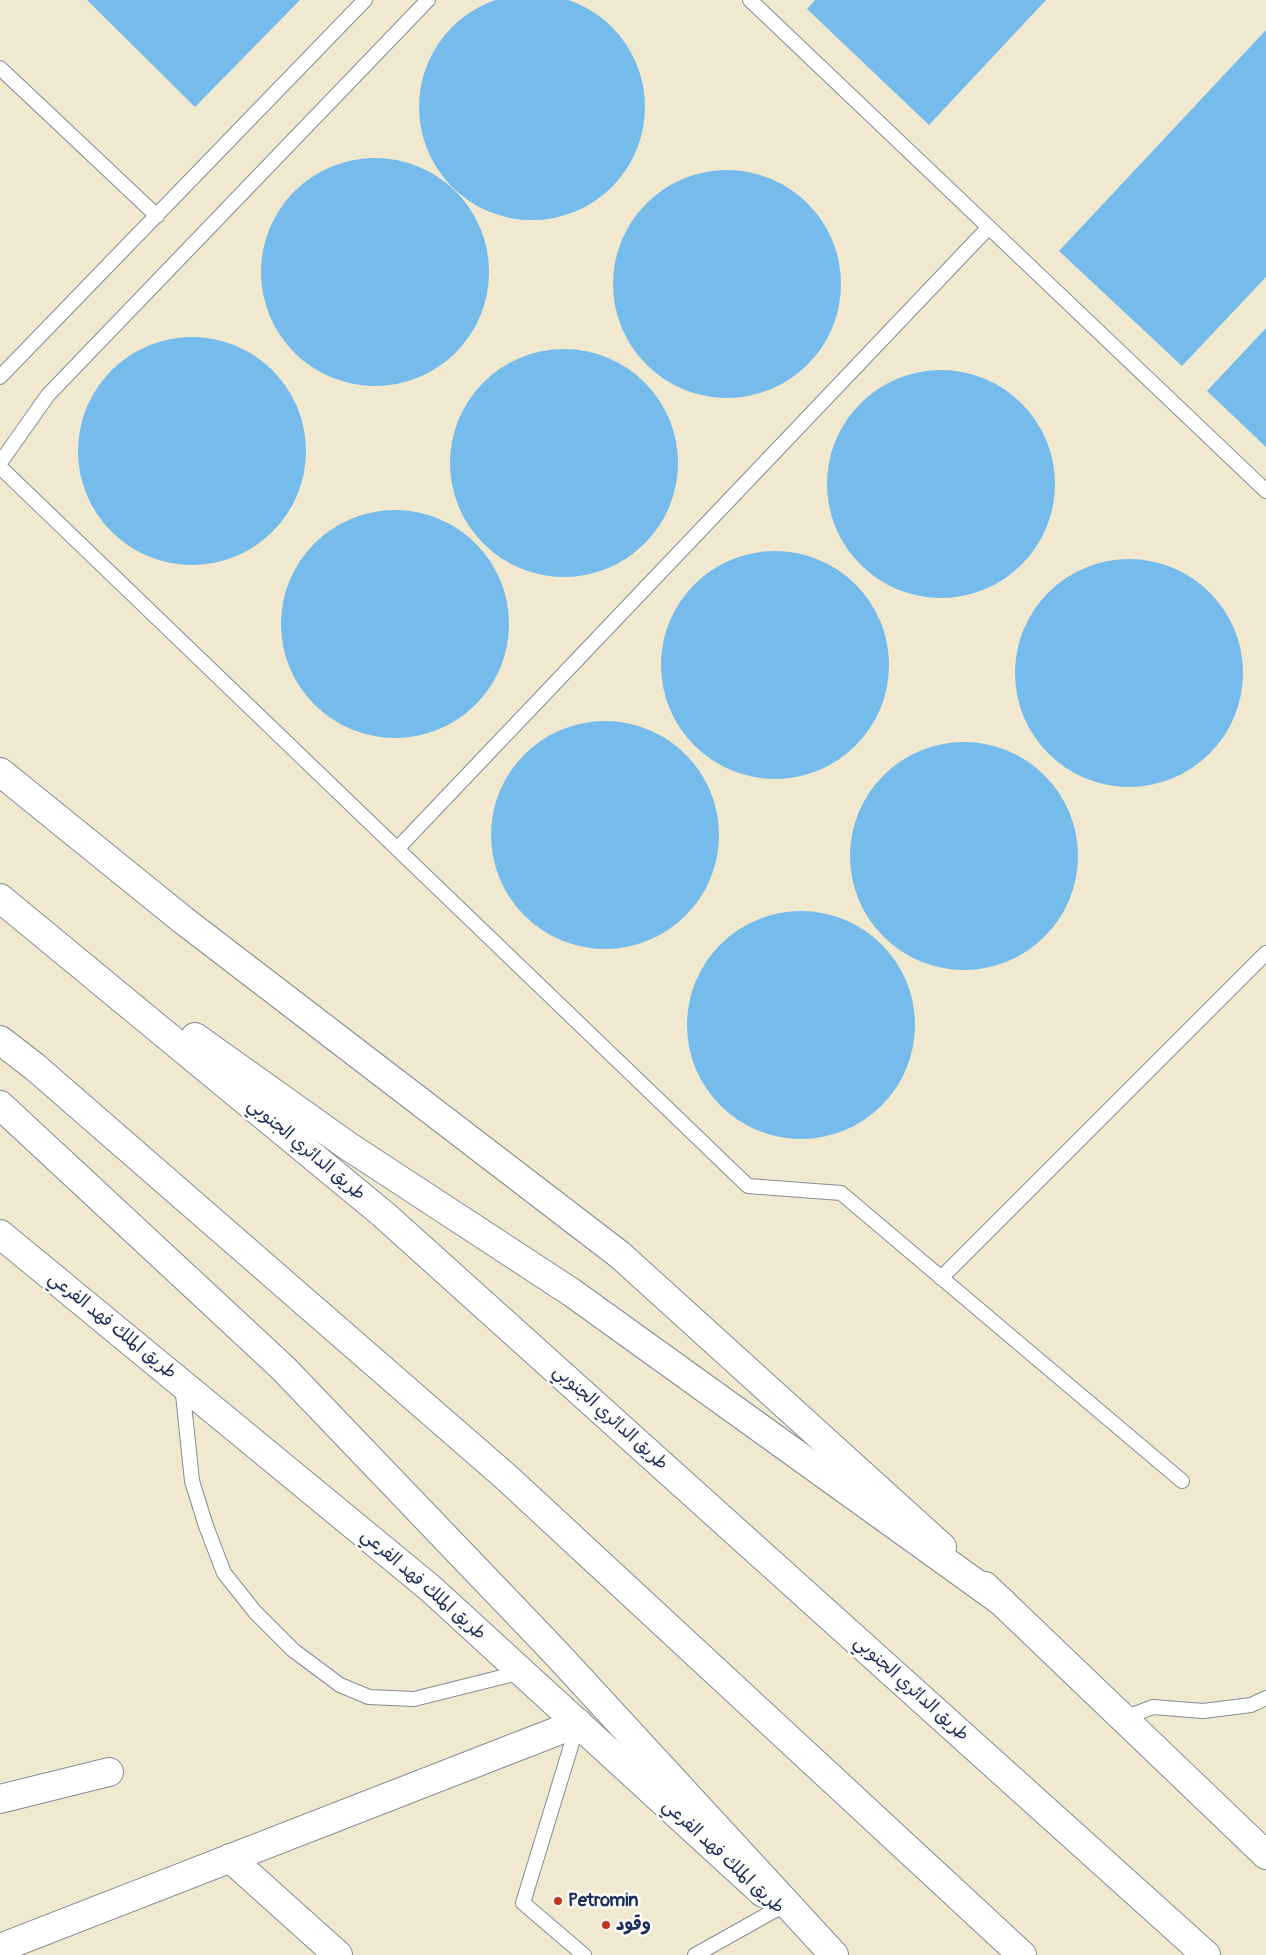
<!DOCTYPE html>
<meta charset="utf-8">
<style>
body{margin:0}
canvas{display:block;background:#f0e8cf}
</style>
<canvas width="1266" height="1955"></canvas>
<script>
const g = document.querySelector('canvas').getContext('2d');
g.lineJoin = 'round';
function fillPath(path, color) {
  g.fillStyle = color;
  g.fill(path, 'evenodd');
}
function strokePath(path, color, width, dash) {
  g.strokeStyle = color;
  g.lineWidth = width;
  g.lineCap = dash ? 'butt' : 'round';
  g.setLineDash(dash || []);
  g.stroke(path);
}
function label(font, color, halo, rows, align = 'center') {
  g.font = font + ' Pangolin,"Playpen Sans Arabic",sans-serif';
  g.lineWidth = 5;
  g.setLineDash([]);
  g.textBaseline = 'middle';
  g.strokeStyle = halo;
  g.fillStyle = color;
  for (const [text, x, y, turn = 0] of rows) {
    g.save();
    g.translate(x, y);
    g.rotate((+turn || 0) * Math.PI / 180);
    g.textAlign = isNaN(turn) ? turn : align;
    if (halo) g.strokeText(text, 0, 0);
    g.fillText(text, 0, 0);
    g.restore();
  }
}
fillPath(new Path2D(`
 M419 107a113 113 0 1 1 226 0a113 113 0 1 1-226 0Z
 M87,0h213l-105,107z
 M815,0h231l-117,125 -122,-116z
 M1266,30v247l-84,89 -123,-115z
 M261 272a114 114 0 1 1 228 0a114 114 0 1 1-228 0Z
 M613 284a114 114 0 1 1 228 0a114 114 0 1 1-228 0Z
 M1266,328v119l-59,-56z
 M78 451a114 114 0 1 1 228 0a114 114 0 1 1-228 0Z
 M450 463a114 114 0 1 1 228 0a114 114 0 1 1-228 0Z
 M827 484a114 114 0 1 1 228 0a114 114 0 1 1-228 0Z
 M281 624a114 114 0 1 1 228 0a114 114 0 1 1-228 0Z
 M661 665a114 114 0 1 1 228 0a114 114 0 1 1-228 0Z
 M1015 673a114 114 0 1 1 228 0a114 114 0 1 1-228 0Z
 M491 835a114 114 0 1 1 228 0a114 114 0 1 1-228 0Z
 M850 856a114 114 0 1 1 228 0a114 114 0 1 1-228 0Z
 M687 1025a114 114 0 1 1 228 0a114 114 0 1 1-228 0Z`), '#75bcec');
const lane = new Path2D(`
 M750,0l516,491
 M0,68l157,148
 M0,377l365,-377
 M0,463l48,-68 380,-395
 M0,467l748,719 93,7 341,288
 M397,849l592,-622
 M941,1278l325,-325
 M182,1385l10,96 14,45 18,47 31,39 38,38 47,35 29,12 45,2 108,-27
 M1124,1718l29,-11 50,4 48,-6 15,-7
 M578,1723l-55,180 61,52
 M695,1955l84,-47`);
const street = new Path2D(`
 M0,1799l109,-27
 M230,1858l108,97
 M0,1948l578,-225`);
const secondary = new Path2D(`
 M0,772l183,148 437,335 322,292
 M985,1586l281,269`);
const primary = new Path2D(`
 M0,1234l430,354 333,305`);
const highway = new Path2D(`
 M0,898l383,316 823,741
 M195,1037l153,109 223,146 431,310
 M0,1040l35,27 471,410 516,478
 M0,1105l283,263 272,284 279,303`);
strokePath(lane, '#868c96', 16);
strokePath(street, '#868c96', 30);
strokePath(secondary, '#868c96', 30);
strokePath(primary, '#868c96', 30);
strokePath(highway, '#868c96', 30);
strokePath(lane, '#fff', 14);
strokePath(street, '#fff', 28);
strokePath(secondary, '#fff', 28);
strokePath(primary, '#fff', 28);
strokePath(highway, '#fff', 28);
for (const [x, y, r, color] of [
 [558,1901,5,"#c8321e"],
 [606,1925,5,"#c8321e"]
]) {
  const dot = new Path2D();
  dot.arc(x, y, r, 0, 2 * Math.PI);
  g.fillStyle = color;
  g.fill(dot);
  strokePath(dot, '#fdfcf7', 2);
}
label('18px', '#1b2f5e', '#fdfcf7', [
 ["طريق الدائري الجنوبي",306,1150,40],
 ["طريق الملك فهد الفرعي",112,1326,39],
 ["طريق الدائري الجنوبي",610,1418,42],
 ["طريق الملك فهد الفرعي",423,1585,41],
 ["طريق الدائري الجنوبي",911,1689,42],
 ["طريق الملك فهد الفرعي",723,1857,43]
]);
label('bold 18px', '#1b2f5e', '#fdfcf7', [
 ["Petromin",568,1901],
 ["وقود",616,1925]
], 'left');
</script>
